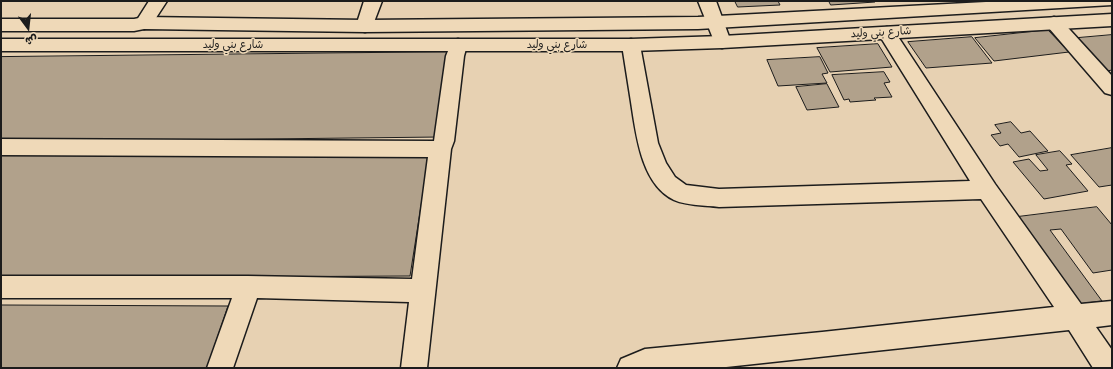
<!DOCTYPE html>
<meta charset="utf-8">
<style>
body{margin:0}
#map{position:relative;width:1113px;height:369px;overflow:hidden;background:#e7d1b2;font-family:Sriracha,"Playpen Sans Arabic",sans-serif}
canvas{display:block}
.frame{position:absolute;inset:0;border:2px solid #1c1c1c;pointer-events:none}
.north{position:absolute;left:8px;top:8px;width:40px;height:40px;-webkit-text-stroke:3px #efd9b8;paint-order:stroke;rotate:165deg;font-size:11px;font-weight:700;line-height:16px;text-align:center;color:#1c1c1c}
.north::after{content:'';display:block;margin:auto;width:14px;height:18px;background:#1c1c1c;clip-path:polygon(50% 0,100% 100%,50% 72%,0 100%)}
</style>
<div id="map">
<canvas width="1113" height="369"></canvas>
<div class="frame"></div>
<div class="north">ش</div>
</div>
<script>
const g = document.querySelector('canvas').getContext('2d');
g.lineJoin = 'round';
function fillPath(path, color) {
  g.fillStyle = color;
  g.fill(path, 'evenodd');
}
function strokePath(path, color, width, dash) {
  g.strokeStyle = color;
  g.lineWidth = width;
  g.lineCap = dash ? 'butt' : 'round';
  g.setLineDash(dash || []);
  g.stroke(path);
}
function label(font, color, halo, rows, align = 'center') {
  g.font = font + ' Sriracha,"Playpen Sans Arabic",sans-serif';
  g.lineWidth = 3;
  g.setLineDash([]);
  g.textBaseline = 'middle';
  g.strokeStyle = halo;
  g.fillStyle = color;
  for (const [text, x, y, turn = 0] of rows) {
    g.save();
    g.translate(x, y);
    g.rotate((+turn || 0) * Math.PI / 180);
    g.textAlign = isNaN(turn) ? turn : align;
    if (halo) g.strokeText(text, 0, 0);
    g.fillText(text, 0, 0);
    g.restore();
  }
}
const building = new Path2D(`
 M735,1h43l2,4 -42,2z
 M829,1h45l1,1 -44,3z
 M1048,30l21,22 -75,9 -19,-23z
 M1112,35v35l-5,1 -30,-33z
 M972,37l20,26 -66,5 -18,-26z
 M878,44l14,23 -62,5 -13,-24z
 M451,52l-11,85 -439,5v-85z
 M820,57l8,16 -6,1 5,9 -49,3 -11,-26z
 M884,72l6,10 -6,1 8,14 -18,1 2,2 -26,2 -1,-3 -5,1 -12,-25z
 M827,84l12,23 -32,3 -11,-23z
 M1011,122l10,11 9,-2 18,20 -29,6 -11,-13 -8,2 -9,-11 10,-2 -6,-8z
 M1112,148v37l-13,2 -28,-32z
 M1060,151l12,13 -6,1 22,26 -44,8 -31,-37 16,-3 11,12 8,-1 -12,-15z
 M429,155l-19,121 -409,2v-122z
 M1097,207l15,18v45l-19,3 -32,-44 -11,1 52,71 -24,3 -61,-87z
 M1,305l227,1 -21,62h-206z`);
fillPath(building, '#b1a18b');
strokePath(building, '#1c1c1c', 1);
const minor = new Path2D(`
 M149,1h18l-17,26 -6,2 -6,-2 -3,-4z
 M364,1h18l-11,29 -6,2 -6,-2 -3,-4z
 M698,1h18l15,41 -3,4 -6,2 -6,-2z
 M1054,17l6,2 52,57v19l-7,-2 -57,-66 -3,-4 3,-4z
 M887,27l6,2 102,155 86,120 31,-3v24l-16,2 16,23v18h-19l-24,-38 -352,38h-100l4,-9 24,-10 177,-17 232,-25 -73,-108 -262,8c-14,-2 -32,-1 -45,-7 -33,-16 -38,-66 -43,-98 -3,-19 -6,-38 -9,-57l3,-4 6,-2 6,2 3,4 18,98 8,20 9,14 11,8 33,4 251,-8 -92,-148 3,-4z
 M458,39l6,2 3,4 -3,11 -10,85 -3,8 -24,219h-26l8,-66 -152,-4 -24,70h-26l25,-70h-231v-22h247l164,3 16,-122 -427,-2v-16l433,2 12,-85 6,-15z`);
const tertiary = new Path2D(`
 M1005,1h107v4l-414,24 -333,3 -221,-3 -10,2h-133v-12h133l10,-2 221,3 333,-3z
 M1112,14v12l-390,22 -91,3h-630v-12h630l91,-3z`);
strokePath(minor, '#1c1c1c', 3);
strokePath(tertiary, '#1c1c1c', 3);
fillPath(minor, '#efd9b8');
fillPath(tertiary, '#efd9b8');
label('11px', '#1c1c1c', '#efd9b8', [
 ["شارع بني وليد",881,33,-3],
 ["شارع بني وليد",233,45],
 ["شارع بني وليد",557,45]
]);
</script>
